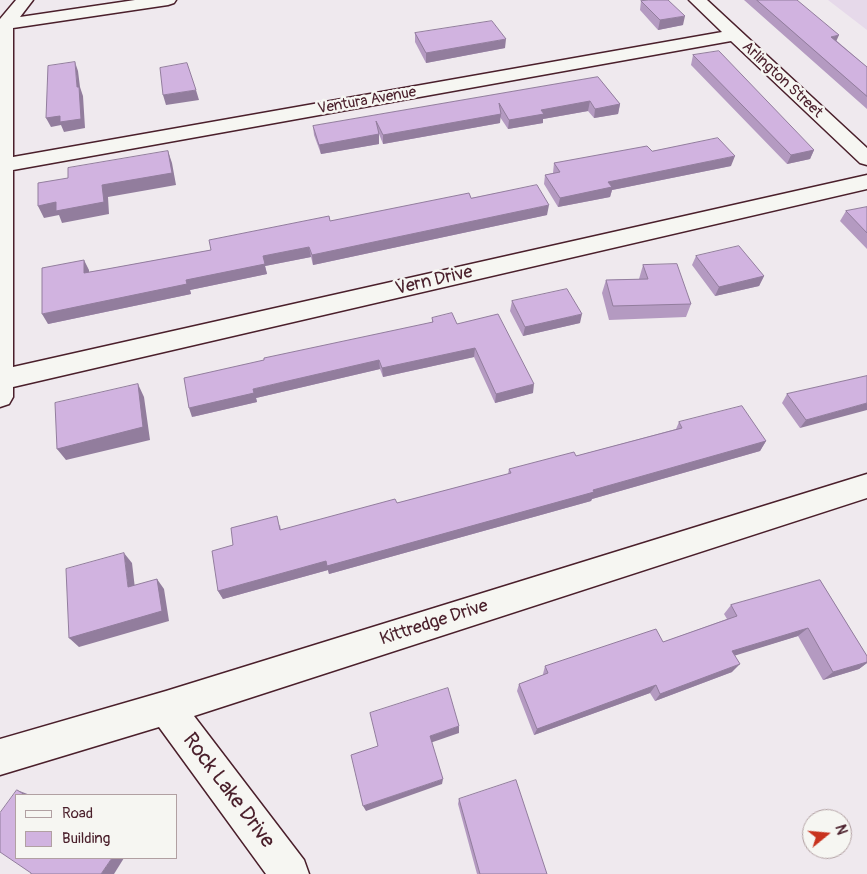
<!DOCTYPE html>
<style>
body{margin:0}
#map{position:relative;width:867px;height:874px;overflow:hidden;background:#efe9ee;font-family:Pangolin,sans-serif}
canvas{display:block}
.legend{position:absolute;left:15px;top:794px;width:162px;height:65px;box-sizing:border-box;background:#f6f6f2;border:1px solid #b1a0a2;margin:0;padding:6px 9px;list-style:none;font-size:15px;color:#4a1f2b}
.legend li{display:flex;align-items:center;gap:10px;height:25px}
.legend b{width:25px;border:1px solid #b1a0a2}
.north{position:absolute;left:802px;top:809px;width:50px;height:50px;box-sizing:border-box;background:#f6f6f2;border:1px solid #b1a0a2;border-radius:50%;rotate:73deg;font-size:14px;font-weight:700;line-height:20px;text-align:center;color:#4a1f2b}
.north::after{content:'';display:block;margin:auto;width:18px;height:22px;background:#c8321e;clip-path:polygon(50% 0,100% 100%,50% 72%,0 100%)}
</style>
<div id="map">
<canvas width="867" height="874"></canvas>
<ul class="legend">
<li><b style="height:6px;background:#f6f6f2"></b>Road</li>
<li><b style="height:14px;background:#d1b3e0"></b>Building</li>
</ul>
<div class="north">N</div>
</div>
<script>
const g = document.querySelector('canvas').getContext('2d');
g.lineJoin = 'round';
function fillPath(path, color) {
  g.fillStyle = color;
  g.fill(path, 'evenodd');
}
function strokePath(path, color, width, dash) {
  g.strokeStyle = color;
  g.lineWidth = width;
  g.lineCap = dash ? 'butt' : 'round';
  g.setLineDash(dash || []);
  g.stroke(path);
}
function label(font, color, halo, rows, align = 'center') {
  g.font = font + ' Pangolin,sans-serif';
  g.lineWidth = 5;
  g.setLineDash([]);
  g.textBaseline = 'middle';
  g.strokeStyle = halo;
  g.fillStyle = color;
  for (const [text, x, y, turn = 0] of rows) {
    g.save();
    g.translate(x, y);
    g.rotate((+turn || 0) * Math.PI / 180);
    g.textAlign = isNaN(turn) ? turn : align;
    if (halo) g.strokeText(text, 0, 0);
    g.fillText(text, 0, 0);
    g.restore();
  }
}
fillPath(new Path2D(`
 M828,0h39v30z`), '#e6d9ea');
const minor = new Path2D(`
 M16,0h17l-13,17 115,-17h41l-2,3 -6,2 -155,23v129l709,-125 -33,-32h18l160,148v17l-7,-2 -129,-122 -718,129v197l854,-192v14l-854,198v10l-4,7 -9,3v-388z
 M867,474v24l-673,218 110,144 5,14h-43l-107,-147 -159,48v-36l166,-48z`);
strokePath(minor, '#4a1f2b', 3);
fillPath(minor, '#f6f6f2');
fillPath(new Path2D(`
 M744,0h53l40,41 30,26v42z
 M641,1l42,24 -25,5 -18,-20z
 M415,33l90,15 -79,15 -11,-21z
 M693,55l121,95 -4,9 -23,5 -96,-99z
 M598,77l22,27 -2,10 -24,4 -6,-7 -45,8v4l-35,6 -8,-12v6l-117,21 -4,-10v10l-58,10 -7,-19 -1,-9z
 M652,151l79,15 -119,24 -2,7 -52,10 -14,-23 1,-9 8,-2 1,-10z
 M471,198l76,17 -234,50 -2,-8 -46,9 2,8 -77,16 1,4 -143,30 41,-54v2l18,-3 104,-19 119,-29z
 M867,207v42l-27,-28 6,-10z
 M696,256l68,20 -5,10 -44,10 -23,-31z
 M643,265l48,39 -5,13 -77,3 -7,-27 4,-13 33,-1z
 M512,301l68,22 -57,13 -13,-25z
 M432,318l25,6 76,69 -38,10 -21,-46 -91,20 -3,-8 -124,29 1,4 -65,15 240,-95z
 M867,376l-67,52 -18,-25 5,-9z
 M679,422l87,19 -6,10 -168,48 -1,2 -262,73 -1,-4 -105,29 -5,-8 15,-46 47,-20 1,5 116,-27 111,-29 1,-5 67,-13 100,-27z
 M820,580l47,76v7l-8,6 -36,11 -25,-44 -64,19 -2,17 -77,29 -5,-8 -116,42 -17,-44 2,-7 24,-9v-1l2,-8 118,-24 64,-23 -3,-5 7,-9z
 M459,799l88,75h-70l-19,-70z`), '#b49ac1');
fillPath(new Path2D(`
 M685,16l-2,9 -25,5 2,-10z
 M839,35l-4,9 -4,-7z
 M506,39l-1,9 -79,15v-10z
 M75,62l3,9 2,16 3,9 2,32 -21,4 -3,-7 -10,2 -5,-9 31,-31z
 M196,90l3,10 -33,5 -3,-10z
 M590,101l-2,10 -45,8v4l-35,6 1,-9 32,-10z
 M620,104l-2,10 -24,4 1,-9z
 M501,114l-1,9 -117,21v-9z
 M379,134v10l-58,10 -2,-9z
 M814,150l-4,9 -23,5 4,-9z
 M168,151l4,12 4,22 -68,12 1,17 -47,9 -3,-8 -15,3 -6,-12 64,-21z
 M735,156l-4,10 -119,24 -2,7 -52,10 2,-9 48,-16z
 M549,205l-2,10 -234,50 -1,-10z
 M309,247l2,10 -46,9 2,8 -77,16 1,4 -143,30 -6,-10 144,-34 77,-24z
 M84,260l5,10v13l-5,-10z
 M764,276l-5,10 -44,10 4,-9z
 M582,314l-2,9 -57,13 2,-9z
 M475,348l-1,9 -91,20 -1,-9z
 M379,360l1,9 -124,29 1,4 -65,15 -3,-9 64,-19z
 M138,384l6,13 6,43 -84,20 -9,-11z
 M534,384l-1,9 -38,10 1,-9z
 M867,403v7l-67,18 6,-8z
 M766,441l-6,10 -168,48 -1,2 -262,73 -1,-4 -105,29 -5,-8 108,-30 267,-71z
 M124,553l8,10 4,34 -8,-10z
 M157,579l7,10 5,32 -90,26 -10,-9z
 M808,628l-10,8 -74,23 8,-8z
 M867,662v1l-8,6 -36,11 10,-8z
 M740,664l-8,8 -77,29 5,-7z
 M656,685l-6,8 -116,42 3,-6z
 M459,726v7l-29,10v-7z
 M443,779l-1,5 -76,27 -3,-5z
 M17,790l13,5h-5z
 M112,858h12l-10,16h-13z`), '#927d9d');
const building = new Path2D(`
 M649,0h19l17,16 -25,4 -19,-19z
 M757,0h40l42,35 -8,2 36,30v29z
 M492,21l14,18 -80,14 -11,-20z
 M719,51l95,99 -23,5 -98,-100z
 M75,62l2,25h2l2,32 -21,3v-6l-14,2 2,-52z
 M187,63l9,27 -33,5 -3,-27z
 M598,77l22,27 -25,5 -5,-8 -49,9 3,4 -35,6 -10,-17 2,11 -118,21 -7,-14 3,13 -60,11 -6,-19z
 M718,138l17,18 -127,26 4,5 -52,11 -15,-23 15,-3 -6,-9 93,-17 5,5z
 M168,151l4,22 -70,12 2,17 -48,9v-9l-18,4v-23l30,-5v-10z
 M537,185l12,20 -237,50 -3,-8 -46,9 2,8 -79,16 1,4 -145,30v-46l42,-8v13l23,-4 104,-19 -2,-10 120,-24 1,5 139,-28 2,5z
 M867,207v26l-21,-22z
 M739,246l25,30 -45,11 -23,-31z
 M677,264l14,40 -78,2 -7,-26 42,-1 -5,-14z
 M567,289l15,25 -57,13 -13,-26z
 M452,313l5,11 41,-10 36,70 -38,10 -21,-46 -93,20 -3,-8 -126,29 1,4 -65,15 -5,-30 80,-18v-2l169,-36 -1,-4z
 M867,376v27l-61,17 -19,-26z
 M138,384l5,43 -86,22 -2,-46z
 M742,406l24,35 -173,49 1,2 -267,74 -1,-5 -108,30 -6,-40 21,-6 -2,-17 46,-12 3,14 115,-31 2,4 114,-30 -2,-4 65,-17 2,4 106,-28 -3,-6z
 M124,553l4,34 29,-8 5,32 -93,27 -3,-69z
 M820,580l47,76v6l-34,10 -25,-44 -76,23 8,13 -80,30 -4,-9 -119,44 -18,-45 29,-11 -3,-7 111,-37 7,13 74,-26 -6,-11z
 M448,688l11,38 -29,10 13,43 -80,27 -12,-51 27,-9 -8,-33z
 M516,780l31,94h-67l-21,-75z
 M17,790l8,5h-9v63h96l-11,16h-70v-1l-31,-21v-39z`);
fillPath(building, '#d1b3e0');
strokePath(building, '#927d9d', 1);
label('15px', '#4a1f2b', '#f6f6f2', [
 ["Arlington Street",782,80,43],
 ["Ventura Avenue",367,101,-10]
]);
label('18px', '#4a1f2b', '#f6f6f2', [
 ["Vern Drive",434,281,-13],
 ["Kittredge Drive",434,623,-18]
]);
label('21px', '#4a1f2b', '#f6f6f2', [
 ["Rock Lake Drive",228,791,53]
]);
</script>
